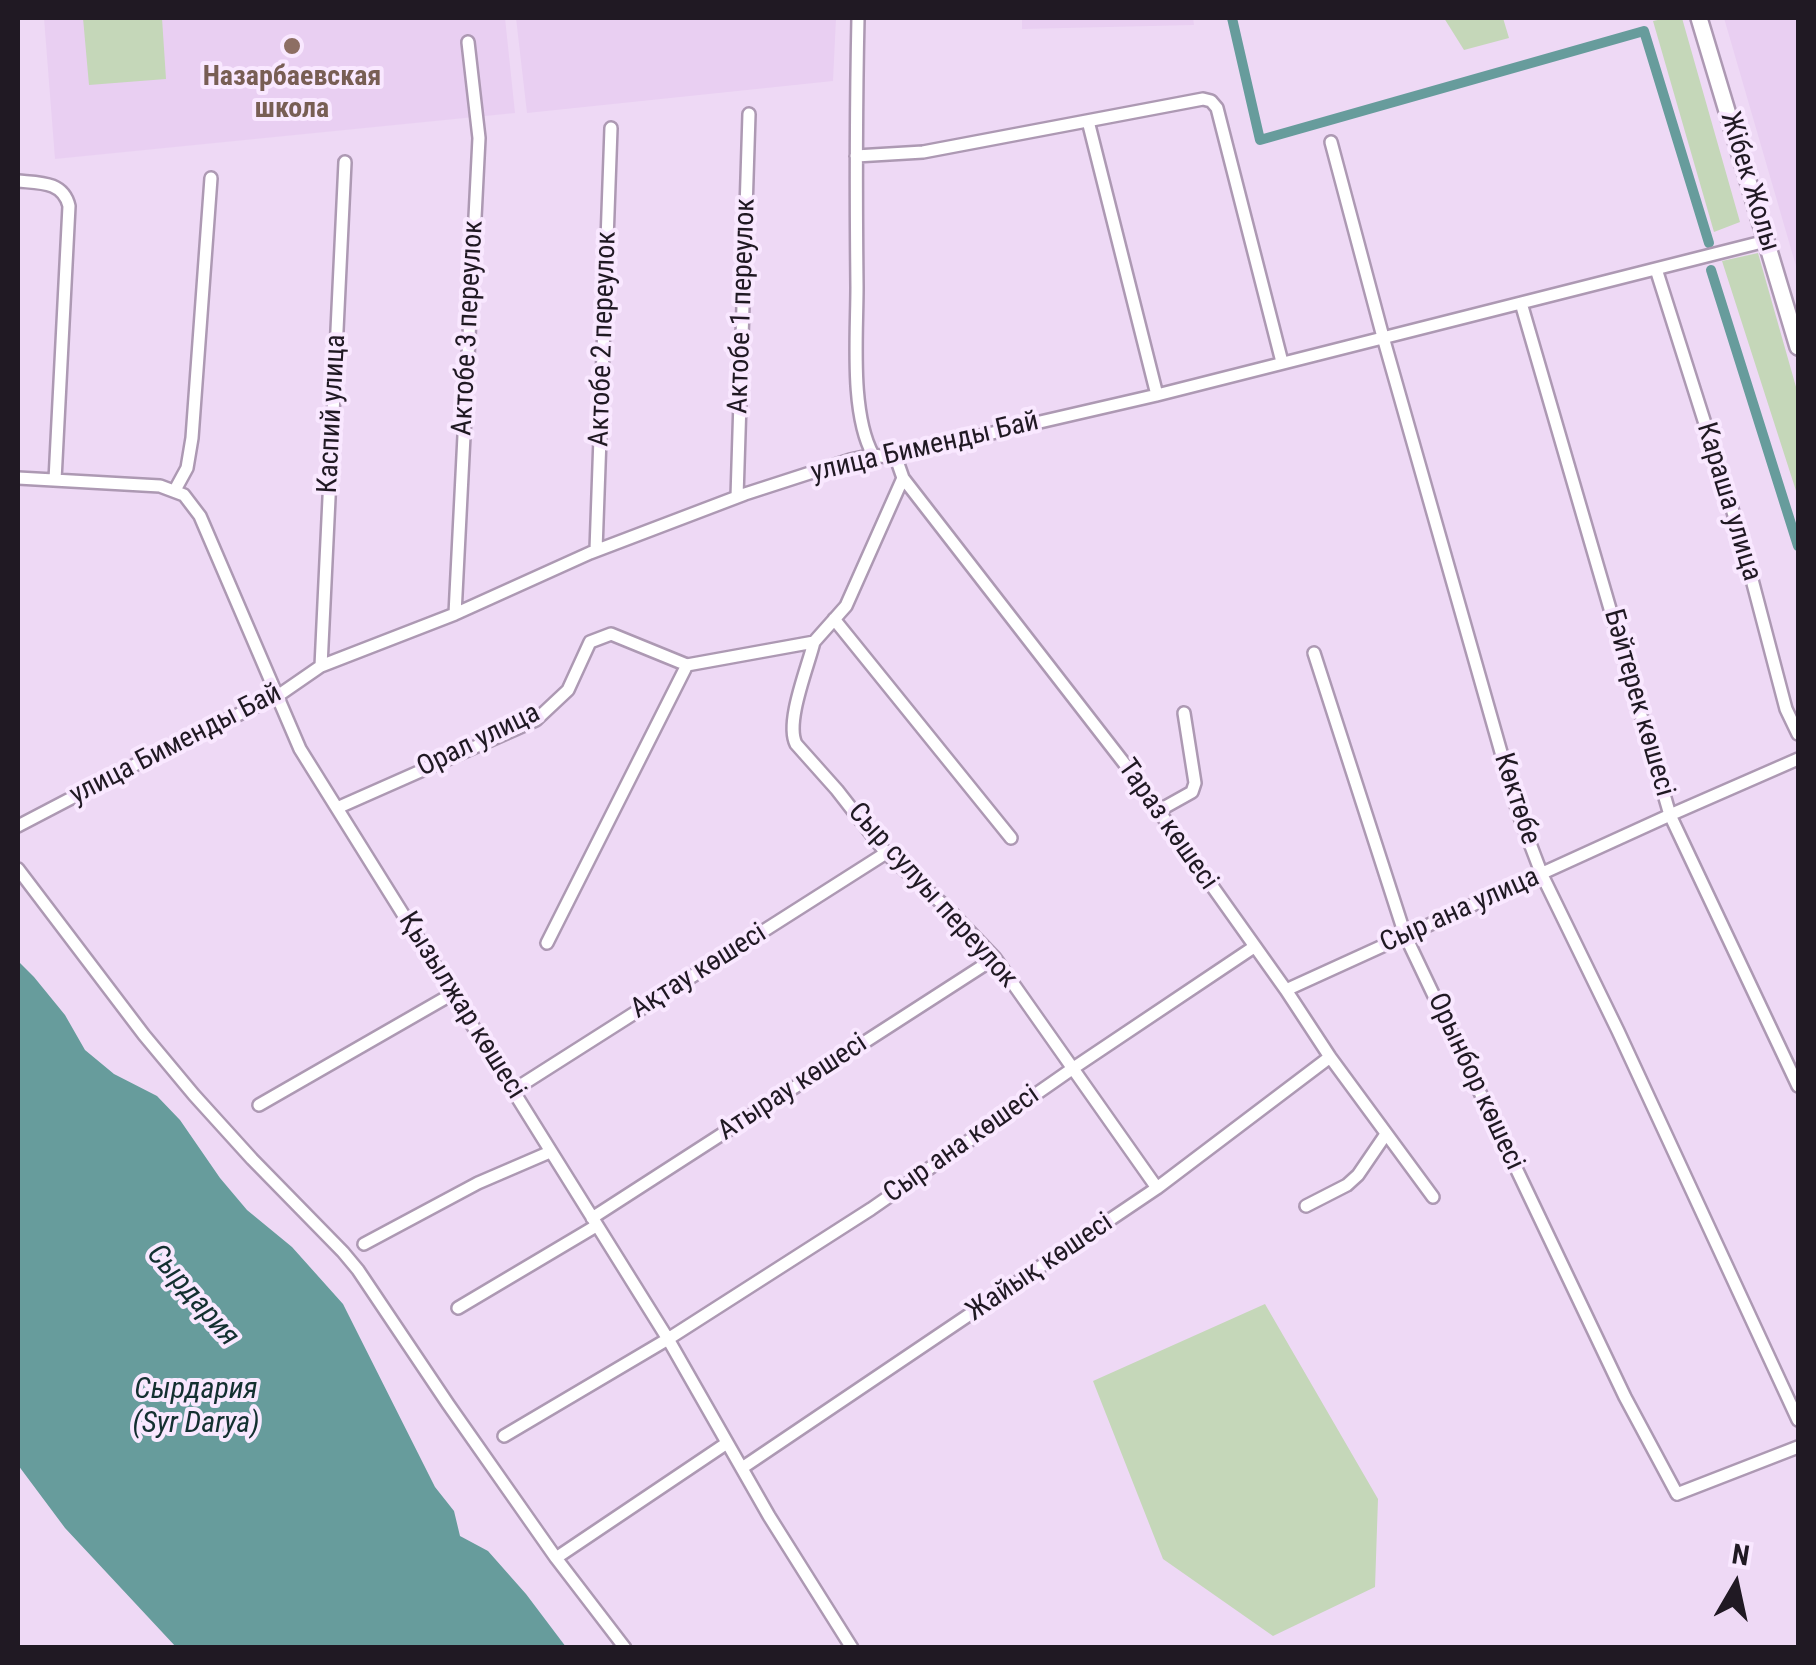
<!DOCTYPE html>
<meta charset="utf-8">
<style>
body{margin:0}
#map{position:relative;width:1816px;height:1665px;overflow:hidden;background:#eed9f5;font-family:"Roboto Condensed",sans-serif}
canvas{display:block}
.frame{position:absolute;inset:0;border:20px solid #201923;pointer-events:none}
.north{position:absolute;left:1686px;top:1535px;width:100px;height:100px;-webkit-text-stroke:8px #f9e8ff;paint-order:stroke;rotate:9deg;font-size:28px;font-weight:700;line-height:40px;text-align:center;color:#201923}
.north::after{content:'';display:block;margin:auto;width:35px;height:45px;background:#201923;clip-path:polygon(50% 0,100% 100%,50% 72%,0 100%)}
</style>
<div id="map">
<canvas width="1816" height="1665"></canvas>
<div class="frame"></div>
<div class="north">N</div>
</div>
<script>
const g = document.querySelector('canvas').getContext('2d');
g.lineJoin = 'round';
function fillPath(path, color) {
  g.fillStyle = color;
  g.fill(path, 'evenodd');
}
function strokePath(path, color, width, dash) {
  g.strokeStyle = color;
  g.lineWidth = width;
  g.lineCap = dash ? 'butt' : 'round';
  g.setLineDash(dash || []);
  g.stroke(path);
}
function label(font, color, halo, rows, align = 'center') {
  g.font = font + ' "Roboto Condensed",sans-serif';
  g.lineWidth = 8;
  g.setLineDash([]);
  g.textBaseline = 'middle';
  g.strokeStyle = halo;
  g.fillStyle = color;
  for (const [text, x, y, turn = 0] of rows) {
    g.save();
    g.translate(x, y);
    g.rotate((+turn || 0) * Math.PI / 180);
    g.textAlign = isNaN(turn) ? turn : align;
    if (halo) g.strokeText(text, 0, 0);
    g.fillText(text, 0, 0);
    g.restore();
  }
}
fillPath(new Path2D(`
 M44,18h461l10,95 -460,46z
 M516,18h320l-3,63 -306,32z
 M1022,18h171l1,7 -172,4z
 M1724,18h74v255z`), '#e9cff2');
fillPath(new Path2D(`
 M83,18h79l4,61 -77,6z
 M1444,18h59l6,20 -45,12z
 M1667,18h15l58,204 -26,10 -61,-211z
 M1758,253l40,141v103l-76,-236z
 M1265,1304l113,195 -3,88 -102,49 -110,-77 -70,-178z`), '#c5d7b9');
fillPath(new Path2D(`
 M18,961l16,16 31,38 20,35 29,24 43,22 23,24 40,58 27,32 45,37 51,57 92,183 19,24 6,25 28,15 38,43 40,53h-390l-111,-119 -47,-63z`), '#679c9c');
strokePath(new Path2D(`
 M1232,18l28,122 384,-109 65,212
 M1711,270l87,276`), '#679c9c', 10);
const minor = new Path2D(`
 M858,18c-2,90 -2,179 -1,269 0,49 -7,126 16,168
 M1088,121l69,274
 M1331,142l52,195 135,475 24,63 76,156 180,389
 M856,156l67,-4 280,-53 8,2 6,7 65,254
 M18,181c21,2 45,0 51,25l-14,274
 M1656,269l84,265 46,175 12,25
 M1521,303l149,512 128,271
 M896,458l7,20 228,294 155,218 44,67 103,140
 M18,478l142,8 24,9 16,21 100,233 368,590 101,177 83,132
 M175,490l12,-22 5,-30 19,-260
 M737,497l12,-383
 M596,550l15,-422
 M455,614l24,-476 -11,-96
 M834,619l177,219
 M814,642c-6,25 -29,80 -18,102l41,46 49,63 62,56 47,49 162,230
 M1314,653l91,282 220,462 52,97 121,-47
 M321,666l24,-504
 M337,808l199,-88 32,-30 22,-48 21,-8 76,31 127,-23 32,-36 57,-128
 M1158,811l34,-19 3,-9 -11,-70
 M18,826l132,-69 129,-62 42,-29 134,-52 135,-61 155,-59 105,-34 23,-5 23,3 14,-6 247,-57 609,-154
 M18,869l126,166 50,60 58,64 91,93 15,18 90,134 108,154 69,90
 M547,943l140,-278
 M1286,990l384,-175 128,-56
 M512,1091l374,-238
 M259,1105l195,-112
 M1306,1206l41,-21 11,-10 28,-41
 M592,1218l403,-260
 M364,1244l114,-61 72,-31
 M458,1308l138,-82
 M504,1436l164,-97 203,-130 201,-140 182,-122
 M742,1468l415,-280 173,-131
 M556,1558l171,-115`);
const major = new Path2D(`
 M1699,18l99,329`);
strokePath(minor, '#ad99b3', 16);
strokePath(major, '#ad99b3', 20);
strokePath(minor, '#fff', 11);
strokePath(major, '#fff', 15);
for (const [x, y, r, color] of [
 [292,46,10,"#8d6e63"]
]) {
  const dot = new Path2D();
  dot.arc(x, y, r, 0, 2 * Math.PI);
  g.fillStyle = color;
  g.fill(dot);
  strokePath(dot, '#f9e8ff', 4);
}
label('bold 28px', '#785e54', '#f9e8ff', [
 ["Назарбаевская",292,78],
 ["школа",292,110]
]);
label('28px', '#201923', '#f9e8ff', [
 ["Жібек Жолы",1749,182,73],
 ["Актобе 1 переулок",743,306,-88],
 ["Актобе 3 переулок",469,328,-87],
 ["Актобе 2 переулок",604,339,-88],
 ["Каспий улица",333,414,-87],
 ["улица Бименды Бай",925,448,-13],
 ["Караша улица",1728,502,73],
 ["Бәйтерек көшесі",1638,703,74],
 ["Орал улица",479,741,-26],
 ["улица Бименды Бай",176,745,-27],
 ["Көктөбе",1516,799,72],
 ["Тараз көшесі",1167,825,55],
 ["Сыр сулуы переулок",932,896,48],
 ["Сыр ана улица",1460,911,-24],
 ["Ақтау көшесі",699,972,-32],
 ["Қызылжар көшесі",461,1006,58],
 ["Орынбор көшесі",1475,1082,65],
 ["Атырау көшесі",793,1088,-33],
 ["Сыр ана көшесі",962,1145,-35],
 ["Жайық көшесі",1040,1268,-34]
]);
label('italic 30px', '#133030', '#f9e8ff', [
 ["Сырдария",192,1296,49],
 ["Сырдария",196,1390],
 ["(Syr Darya)",196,1424]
]);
</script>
